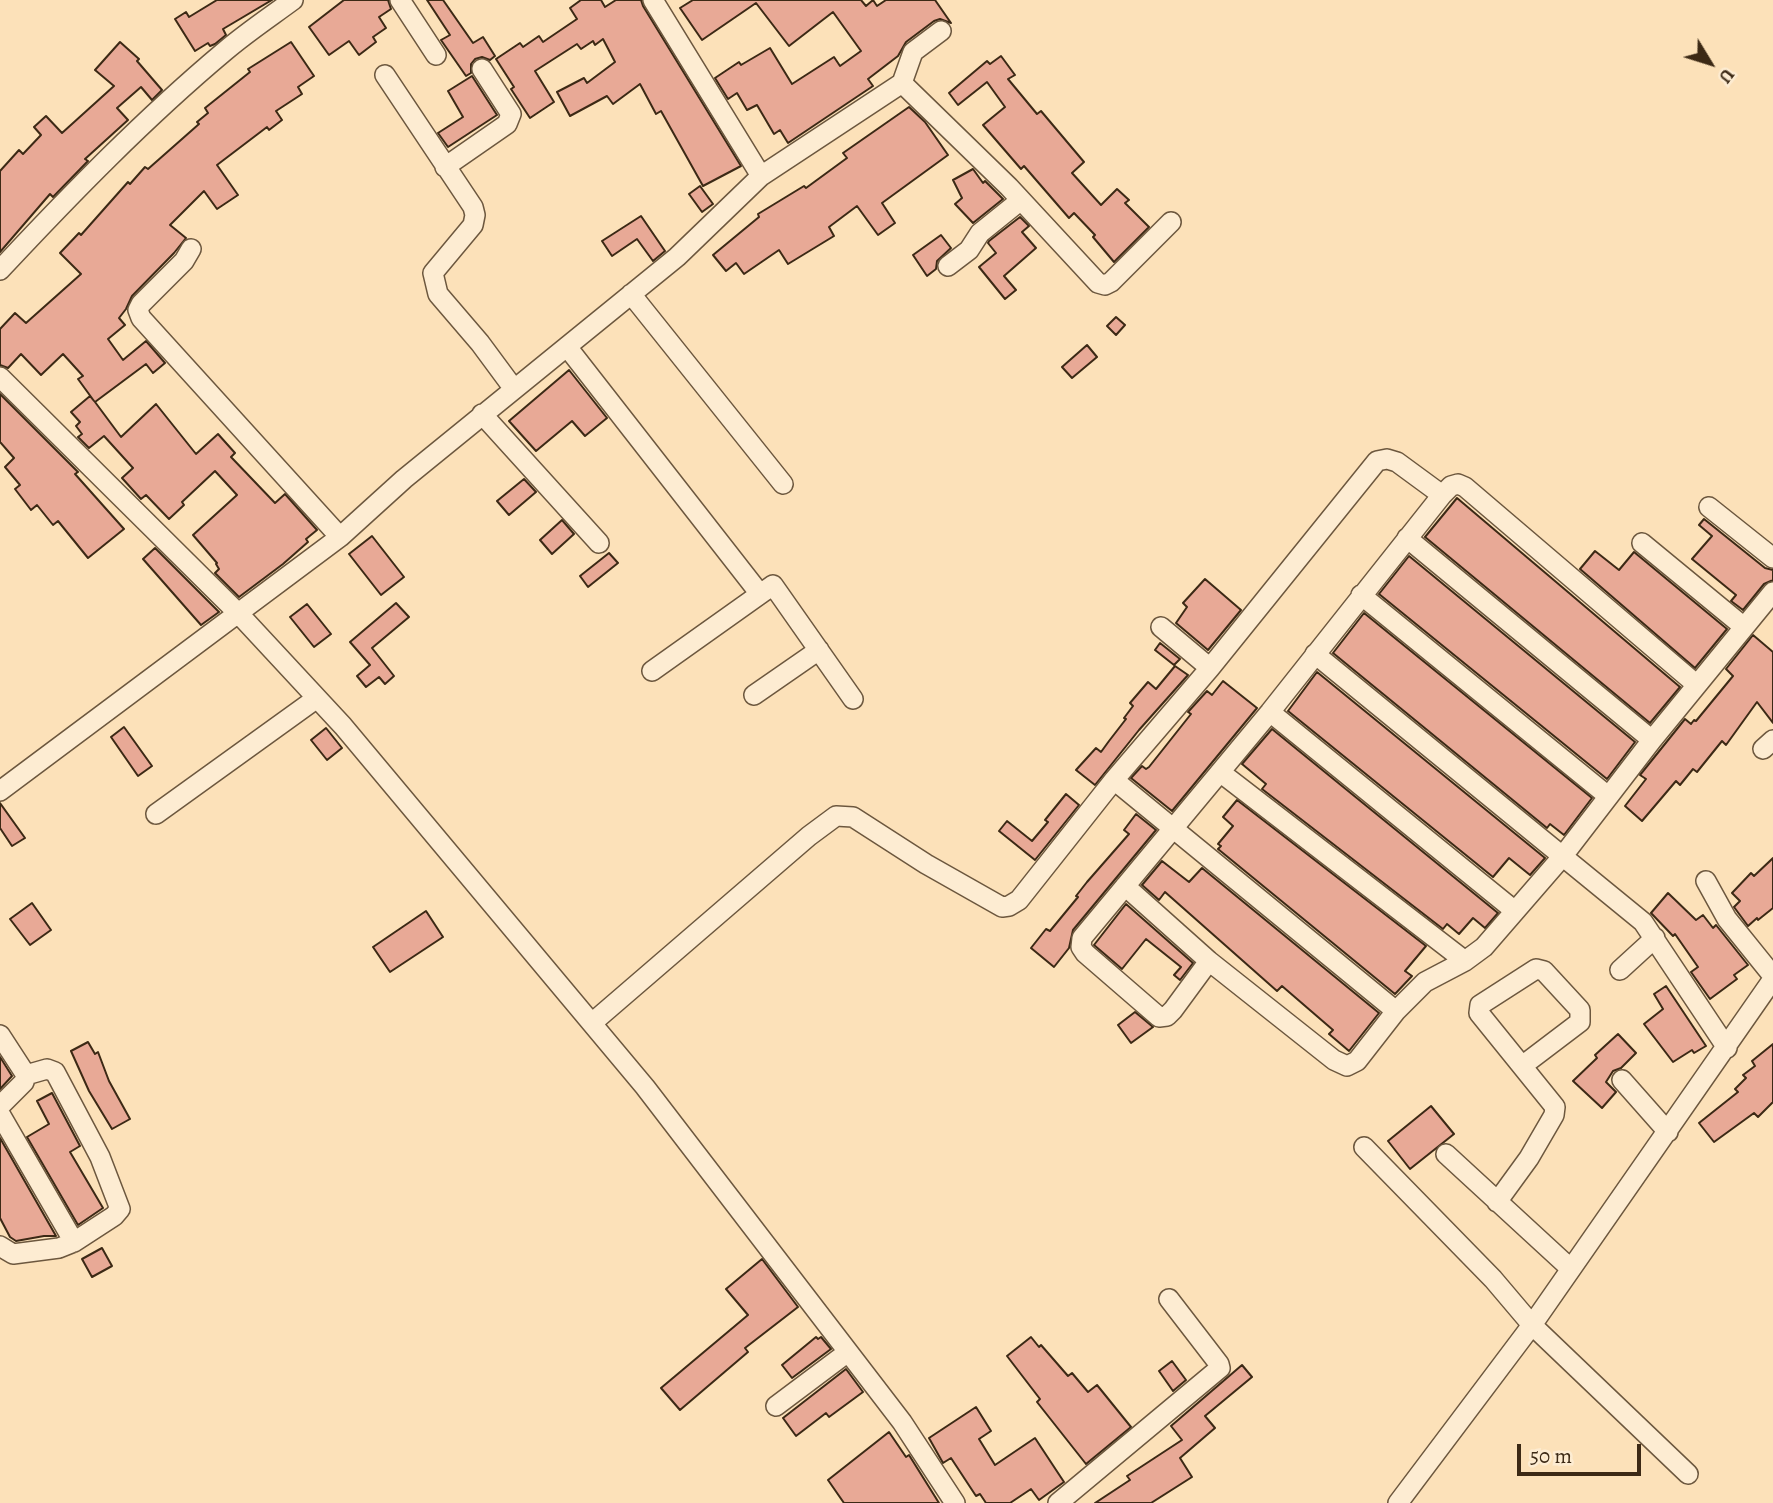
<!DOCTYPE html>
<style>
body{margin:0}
#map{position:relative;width:1773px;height:1503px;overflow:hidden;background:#fce1b9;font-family:Alegreya,serif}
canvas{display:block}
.north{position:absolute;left:1675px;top:28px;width:70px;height:70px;-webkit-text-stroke:5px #fdecd2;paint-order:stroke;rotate:128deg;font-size:19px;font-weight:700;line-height:28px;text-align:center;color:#3c2915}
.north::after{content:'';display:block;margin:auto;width:24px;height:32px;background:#3c2915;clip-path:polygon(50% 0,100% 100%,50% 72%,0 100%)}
.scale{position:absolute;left:1517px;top:1444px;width:124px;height:32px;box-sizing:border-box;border:4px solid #3c2915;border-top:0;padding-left:9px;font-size:21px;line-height:24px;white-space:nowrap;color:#3c2915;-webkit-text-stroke:5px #fdecd2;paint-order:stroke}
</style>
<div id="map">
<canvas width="1773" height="1503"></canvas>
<div class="north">U</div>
<div class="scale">50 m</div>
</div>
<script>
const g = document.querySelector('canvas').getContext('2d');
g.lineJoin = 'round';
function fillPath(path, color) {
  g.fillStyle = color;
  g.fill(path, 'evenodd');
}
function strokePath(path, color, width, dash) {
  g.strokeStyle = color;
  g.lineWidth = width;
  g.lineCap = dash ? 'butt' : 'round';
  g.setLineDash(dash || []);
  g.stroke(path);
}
const building = new Path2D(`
 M217,0h55l-49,29 3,6 -11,9 -5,2 -2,-3 -13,8 -20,-32 11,-7 3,5z
 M344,0h44l3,9 -12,8 7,11 -13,9 3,5 -17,13 -10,-14 -20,14 -20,-28z
 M427,0h16l30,43 10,-6 12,19 -5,4 -8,-3 -7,2 -4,5v9l-5,3 -25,-36 9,-5z
 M581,0h20l4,7 11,-7h25l2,6 98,160 -38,20 -42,-75 -5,3 -16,-30 -27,20 -6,-8 -37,20 -13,-24 27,-14 3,5 28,-21 -12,-23 -8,6 -2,-4 -12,8 -4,-5 -42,27 19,31 -24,16 -19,-29 3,-2 -18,-28 24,-16 3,4 16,-11 4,6 34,-23 -7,-11z
 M693,0h168l5,6 7,-6 4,6 9,-6h49l16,23 -11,-4 -6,2 -28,21 -8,14 -30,23 5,7 -85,57 -8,-13 -6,4 -17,-29 -10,5 -10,-17 -9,6 -13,-21 24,-16 2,3 29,-17 22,36 42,-27 6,9 21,-15 -28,-39 -44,34 -33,-43 -54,37 -22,-32z
 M120,42l19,17 -2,2 25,29 -10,10 -11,-13 -24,21 11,12 -43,39 3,2 -35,36 -3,-3 -50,58v-81l19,-21 4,4 18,-19 -7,-8 12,-11 16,17 52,-47 -19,-16z
 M291,42l23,34 -16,11 4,7 -26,17 6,9 -13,10 -2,-3 -50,38 21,30 -21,14 -13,-18 -34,34 16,13 -12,15 -42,43 -6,13 -7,9 6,7 -17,14 15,21 23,-19 19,22 -12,10 -7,-9 -51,38 26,35 35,-33 40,50 22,-20 17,19 -4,4 44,46 10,-9 32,36 -11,9 2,3 -25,22 -44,33 -24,-24 4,-4 -3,-5 1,-1 -24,-28 44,-40 -22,-24 -33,31 2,3 -15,14 -23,-24 -5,4 -19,-21 11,-10 -29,-32 -15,12 -11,-11 4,-3 -6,-8 4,-4 -9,-10 19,-16 4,5 -16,-22 5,-3 -20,-22 -22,21 -20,-21 -13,14 -8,-3v-36l15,-16 11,10 55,-49 -21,-21 19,-20 2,2 47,-53 2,2 15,-17 3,2 51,-45 -2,-2 11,-9 -3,-5 45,-36 -2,-3z
 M1001,56l14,19 -7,4 29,35 4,-3 43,51 -12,11 29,32 16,-16 12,11 -4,3 24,24 -35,35 -21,-25 2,-2 -21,-22 -5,5 -45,-52 -3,3 -38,-44 22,-18 -18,-25 -29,23 -9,-12 38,-32 3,3z
 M472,76l25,39 -49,32 -10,-14 25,-16 -15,-26z
 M909,107l16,15 23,33 -66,48 13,20 -17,12 -21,-29 -28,21 5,9 -46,28 -9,-14 -35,24 -8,-11 -10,8 -13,-16 46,-38 -1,-3 46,-28 2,2 41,-30 -4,-5z
 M973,169l10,14 2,-2 18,18 -30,24 -18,-19 7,-6 -9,-18z
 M700,186l13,18 -11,8 -13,-18z
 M641,216l24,35 -12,10 -16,-22 -25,17 -10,-15z
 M1020,217l9,9 -7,6 14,16 -32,28 12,14 -11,9 -26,-32 17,-14 -8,-10 1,-2z
 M941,235l10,13 -14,13 -1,8 -9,7 -14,-21z
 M1116,317l9,8 -9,10 -9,-9z
 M1087,345l10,12 -25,21 -10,-11z
 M569,370l38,48 -22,18 -13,-15 -36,30 -27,-30z
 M0,394l78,78 -3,2 49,55 -36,29 -30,-37 -5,4 -16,-20 -6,5 -16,-21 5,-4 -15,-18 9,-9 -14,-16z
 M524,479l12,13 -27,23 -12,-14z
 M1457,498l223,189 -30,36 -225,-186z
 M1704,519l61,49 8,2v10l-9,4 -21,26 -12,-9 5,-6 -44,-36 20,-23 -13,-11z
 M562,520l12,14 -22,20 -12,-14z
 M372,536l32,41 -23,18 -32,-41z
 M155,548l64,64 -18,13 -58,-66z
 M1595,551l24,19 15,-18 93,77 -32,39 -115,-99z
 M609,553l9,10 -30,24 -8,-11z
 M1409,556l226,186 -28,37 -228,-185z
 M1205,579l36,31 -33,40 -32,-27 11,-16 -4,-4z
 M396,603l13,14 -37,31 22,28 -9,8 -6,-7 -13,10 -9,-11 13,-11 -20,-23z
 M307,604l24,30 -17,13 -24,-30z
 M1364,613l228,185 -28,37 -14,-11 -3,4 -214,-175z
 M1753,635l20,17v71l-16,-21 -31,43 -4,-4 -25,31 -4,-3 -13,16 -4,-4 -34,40 -17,-15 21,-27 -6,-4 45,-56 6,5 3,-4 2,1 37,-45 -7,-7z
 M1160,643l20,16 -6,6 -19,-15z
 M1175,666l13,9 -49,55 -44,55 -19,-15 20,-22 5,4 8,-11 17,-22 -2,-1 9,-12 -3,-3 18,-21 8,7z
 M1317,672l228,186 -15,17 -21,-17 -16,19 -205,-166z
 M1223,681l34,27 -85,103 -41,-33 11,-12 4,3 3,-2 42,-53 -3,-2 19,-21 5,4z
 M124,727l28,39 -14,10 -27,-39z
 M326,728l16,20 -15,12 -16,-20z
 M1272,729l226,184 -13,15 -12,-10 -14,16 -12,-10 -4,5 -181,-140 4,-5 -24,-20z
 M1066,794l13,11 -44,55 -36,-29 8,-10 25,20 16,-19 -3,-2z
 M1237,800l189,146 -21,25 7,5 -17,18 -177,-145 3,-3 -3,-2 15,-18 -10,-9z
 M0,803l25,35 -13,8 -12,-18z
 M1136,814l20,16 -83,100 -4,18 -15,19 -23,-19 15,-19 4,2 28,-34 -2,-1 11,-14 42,-48 -5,-4z
 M1773,858v50l-15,12 -1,-2 -9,8 -14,-19 6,-6 -8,-8 19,-20 3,3z
 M1162,861l27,21 13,-14 177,145 -30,38 -20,-17 4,-4 -51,-44 -5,5 -112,-99 -6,8 -17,-15z
 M1668,893l28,27 7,-5 10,13 3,-3 32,40 -14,10 3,4 -27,20 -19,-27 7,-5 -23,-33 -2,2 -22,-23z
 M32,903l19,27 -21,15 -20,-26z
 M1126,904l67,59 -13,17 -6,-5 7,-8 -35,-28 -24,30 -28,-24z
 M426,911l17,26 -53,35 -17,-25z
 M1666,986l40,60 -12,7 -2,-3 -19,12 -29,-38 19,-15 -9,-15z
 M1135,1012l18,15 -22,16 -13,-18z
 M1618,1034l18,19 -15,15 -8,3 -7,11 10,10 -14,16 -29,-27 24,-23 -2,-3z
 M88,1042l7,12 3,-2 11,29 21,38 -18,10 -23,-38 -18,-40z
 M1773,1044v58l-15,15 -4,-4 -40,29 -15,-19 39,-31 -3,-3 11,-11 -3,-3 12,-9 -3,-5z
 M0,1057l12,19 -12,13z
 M52,1093l28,53 -10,6 33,56 -25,17 -51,-88 22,-13 -12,-23z
 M1431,1106l23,28 -44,35 -22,-28z
 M0,1138l56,98h-12l-28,5 -6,-4 -10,-19z
 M102,1248l10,18 -20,11 -10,-18z
 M762,1259l36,48 -53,41 3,4 -68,58 -19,-22 87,-73 -22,-26z
 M816,1337l2,2 3,-2 10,12 -39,29 -10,-13z
 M1031,1337l8,10 2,-2 27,31 4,-3 16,19 9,-7 34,42 -45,37 -49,-62 3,-3 -33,-43z
 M1172,1361l14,19 -13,11 -14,-20z
 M1242,1365l10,12 -47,39 10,12 -35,30 12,19 -41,26h-56l35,-23 -3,-4 55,-36 -11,-14z
 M846,1369l17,23 -34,25 -3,-4 -30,23 -13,-18z
 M976,1407l15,24 -12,8 16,26 40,-27 29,44 -25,18 -8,-11 -21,14h-24l-6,-9 -4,2 -25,-38 -8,5 -14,-25z
 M889,1432l17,25 3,-2 30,48h-95l-16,-23z`);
fillPath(building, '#e8a996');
strokePath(building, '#3c2915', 2);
const minor = new Path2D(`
 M400,0l36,55
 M653,0l108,176
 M385,75l88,132 2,8 -2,10 -40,48 5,21 42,49 34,46
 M902,83l107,104 89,96 7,2 6,-3 60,-60
 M445,167l62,-43 4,-10 -29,-45
 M191,249l-7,12 -43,43 -3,6 3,8 199,219
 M948,266l21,-16 11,-17 41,-33
 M0,270c71,-76 145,-152 225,-219 21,-18 45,-34 68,-51
 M631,294l152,190
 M568,348l192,246
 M0,377l239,237 104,112 302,361 257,335 53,81
 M482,414l117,129
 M1442,495l9,-9 7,-2 7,3 232,198
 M1709,507l64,51
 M1407,538l245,202
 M1642,543l102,84
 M1361,595l247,201
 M1161,627l49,41
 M1315,654l328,268 84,126
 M652,671l121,-86 80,114
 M754,695l65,-45
 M1270,712l245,199
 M1763,749l10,-9
 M1220,772l245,189
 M1114,780l282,231
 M0,791l340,-254 64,-58 273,-222 84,-81 141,-93 11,-31 28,-21
 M156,814l161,-116
 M1706,881l21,38 46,57
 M1125,886l84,75 125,99 13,6 10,-5 39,-50 29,-29 40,-21 19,-14 78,-90 90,-117 121,-148
 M1620,970l35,-32
 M592,1023l217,-187 27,-20 17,1 73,47 76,43 7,-1 10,-6 95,-120 96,-112 167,-207 10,-2 10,3 45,33 -172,217 -188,226 -1,9 4,6 74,64 8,-1 6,-6 36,-49
 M0,1035l26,40 -2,7 -24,24
 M1622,1080l46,52
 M0,1114l74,128
 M1364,1147l129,132 39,46 156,149
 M1446,1154l125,115
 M1497,1202l32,-44 25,-43 1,-8 -76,-94 1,-8 56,-36 8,2 36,39v12l-58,44
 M0,1246l13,8 46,-6 15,-6 40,-26 6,-7 -20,-52 -45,-85 -8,-3 -21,6
 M776,1406l72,-54
 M1058,1503l162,-135 -1,-4 -50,-65
 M1398,1503l134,-178 241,-346`);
strokePath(minor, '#6c573e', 22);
strokePath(minor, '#fdecd2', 19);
</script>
